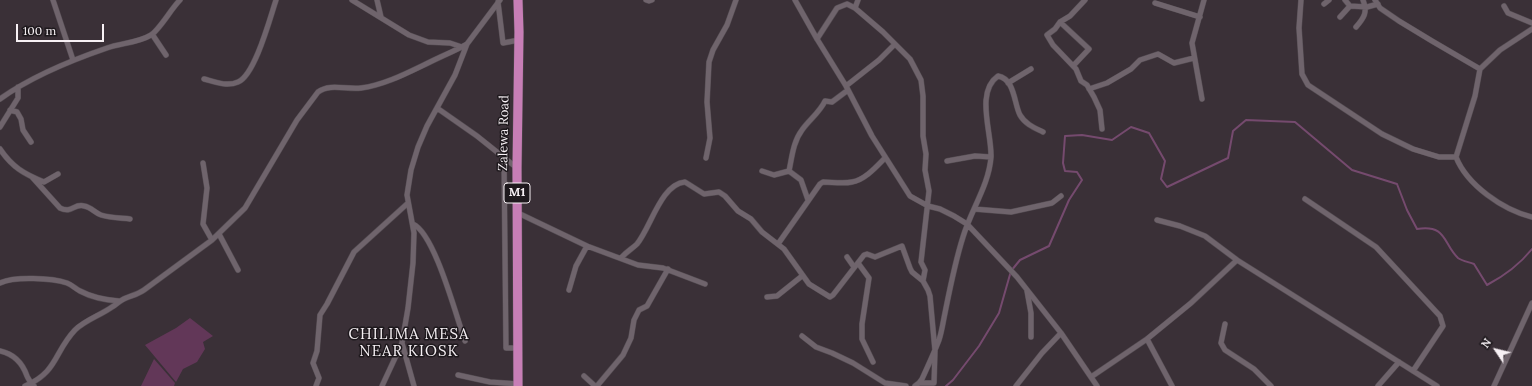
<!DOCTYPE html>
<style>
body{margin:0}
#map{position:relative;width:1532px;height:386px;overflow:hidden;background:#3a3037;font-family:Lora,serif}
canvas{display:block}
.north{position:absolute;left:1476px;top:330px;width:40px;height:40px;-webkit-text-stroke:3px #1e191d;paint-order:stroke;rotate:305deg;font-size:11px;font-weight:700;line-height:16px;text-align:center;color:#f7f1f5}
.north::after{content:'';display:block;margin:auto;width:14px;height:18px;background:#f7f1f5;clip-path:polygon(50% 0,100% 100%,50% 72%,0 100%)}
.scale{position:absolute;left:16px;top:24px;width:88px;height:18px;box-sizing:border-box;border:2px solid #f7f1f5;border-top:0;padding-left:5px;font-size:12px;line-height:14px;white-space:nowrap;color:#f7f1f5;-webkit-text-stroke:3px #1e191d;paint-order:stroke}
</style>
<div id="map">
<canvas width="1532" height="386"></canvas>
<div class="north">N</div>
<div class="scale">100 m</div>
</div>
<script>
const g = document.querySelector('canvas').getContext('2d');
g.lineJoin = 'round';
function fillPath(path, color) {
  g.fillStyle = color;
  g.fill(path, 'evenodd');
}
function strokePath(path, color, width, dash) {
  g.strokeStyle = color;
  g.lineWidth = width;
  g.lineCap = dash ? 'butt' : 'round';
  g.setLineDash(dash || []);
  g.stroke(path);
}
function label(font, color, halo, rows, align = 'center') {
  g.font = font + ' Lora,serif';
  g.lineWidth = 3;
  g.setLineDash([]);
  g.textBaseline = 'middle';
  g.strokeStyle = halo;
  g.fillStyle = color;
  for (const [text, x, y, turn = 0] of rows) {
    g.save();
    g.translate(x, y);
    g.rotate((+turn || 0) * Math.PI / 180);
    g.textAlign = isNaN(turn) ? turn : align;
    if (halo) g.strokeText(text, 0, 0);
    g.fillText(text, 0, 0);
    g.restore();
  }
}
fillPath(new Path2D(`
 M190,318l23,18 -10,6 2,7 -8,13 -14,7 -7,13 -31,-37 31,-17z
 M154,359l21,24 -1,3h-33z`), '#623758');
strokePath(new Path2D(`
 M946,386l7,-6 26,-34 20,-33 12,-42 9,-11 29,-14 20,-46 13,-20 -5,-8 -12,-1 -2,-8 2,-27 17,-1 30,5 19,-13 18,6 16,28 -4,18 6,8 61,-29 5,-27 13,-11 49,2 57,48 45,14 10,26 10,19c30,-5 26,15 41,29 4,3 11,4 16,6l13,21c17,-9 33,-21 45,-36`), '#754a6e', 2);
const street = new Path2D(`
 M53,0l20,60
 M352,0l57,35 19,7 22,1 12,4
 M377,0l4,17
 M646,0l3,1 3,-1
 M795,0l22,39 29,47 26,50 38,60 18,10 12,3 14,7 13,8 50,53 44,56 36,53
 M1085,0l-15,16 -10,6 -5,7 -8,6 6,10 23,24 5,12 6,4 7,12 6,13 2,19
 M1301,0l-2,28 3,46 6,11 74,49 31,15 26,8h17
 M1345,0l5,6 17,1 11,-3
 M1375,0l5,8 19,13 33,20 48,28
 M498,2l5,41 16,-3
 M1155,3l45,14
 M1324,4l5,-4
 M1504,6l4,7 24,10
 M855,8l3,-8
 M1340,17l10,-11
 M1060,22l29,27 -16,17
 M1356,27c8,-9 12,-15 7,-27
 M1532,29l-32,21 -20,19 -5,27 -19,61c11,28 47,53 76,60
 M152,34l14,21
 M817,39l20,-31 10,-4 8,4 28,24 27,27 11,21 2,16v40l3,18 -1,16 4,21 -8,71 4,8 -2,11
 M204,79c11,3 23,8 34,3 17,-7 32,-64 38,-82
 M1008,83l23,-14
 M846,86l33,-26 16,-16
 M1089,89l18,-6 24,-14 9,-9 18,-6 16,9 20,-5
 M0,99c32,-23 69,-38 107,-51 14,-5 31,-5 44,-13 9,-6 20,-26 29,-35
 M1202,99l-10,-56 12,-43
 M437,108l40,28 40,32
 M10,110l7,2 4,7 2,11 8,12
 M0,127l18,-29v-11
 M0,149c12,18 24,25 44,33l14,-8
 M504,158l2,190h13
 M706,158l4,-20 -3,-36 2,-40 4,-12 14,-25 9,-25
 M947,161l28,-5 16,1
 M203,163l4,25 -4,36 9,16
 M762,171l12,4 15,-4
 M32,177l28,31c12,6 14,-5 24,-2 7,1 11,7 17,9 9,3 20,3 29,4
 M1305,199l71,48 64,69 3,10 -30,45
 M808,200l-7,-20 -12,-9c3,-14 4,-29 13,-41 7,-10 18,-18 23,-29l7,1 16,-12
 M974,209l37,3 41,-9 9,-7
 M518,213l69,33 51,19 25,3 42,16
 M1157,220l23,6 25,10 32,24 200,126
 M413,224c22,10 43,92 52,117
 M219,234l19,36
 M778,244l42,-60 3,-2c9,0 20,2 29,0 13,-2 25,-16 33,-24
 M847,257l7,10
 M621,258c6,-7 11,-9 16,-14 14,-17 24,-60 48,-62l19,12 15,-2 6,4 13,15 13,8 11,13 22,17 25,35 21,13 3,-2 31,-40 3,-1 8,3 27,-11 8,22 2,4 11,9 5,9 2,6 5,55 -1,32h-15
 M858,263l11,15 -7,46v15l11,23
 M0,283c14,-7 52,-5 67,0 5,2 9,6 13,8 13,7 25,9 39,10
 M569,290l7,-24 11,-20
 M1027,291l4,22v24
 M767,297l10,-1 25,-20
 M1225,324l-4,19 4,7 29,19 17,17
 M802,336l14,11 16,6 21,10 32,20 21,3
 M1147,339l25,47
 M402,343l12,43
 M0,351c14,3 22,11 27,25 2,4 3,7 7,10
 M458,375l32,7 29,2
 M584,376l11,10
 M1091,377l56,-38 44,-36 46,-43
 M25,386c33,-14 29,-34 50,-56 10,-10 26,-15 37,-23 4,-2 6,-5 10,-7 7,-4 15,-5 22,-10l68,-50 33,-32 52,-88 21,-28c12,-9 29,-2 43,-4 24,-3 48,-16 69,-26 12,-6 25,-11 37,-18
 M316,386l3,-8 -6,-15 4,-12 3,-36 7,-11 27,-52 54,-49
 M382,386l20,-43 6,-35 5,-45 1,-30 -7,-38 4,-25 7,-23 9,-21 28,-51 12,-31 33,-44
 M597,386l26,-31 8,-17 3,-18 5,-10 8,-4 21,-37
 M915,386l4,-3 3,-4c6,-13 12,-26 17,-39 3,-9 4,-18 6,-27 5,-25 10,-51 18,-76 8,-27 26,-52 28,-80 1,-24 -16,-65 7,-81 17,3 16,28 22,39 5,9 15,13 23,17
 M1016,386l26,-33 19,-20
 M1378,386l21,-24
 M1494,386l38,-83`);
const highway = new Path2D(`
 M518,386l-1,-218 2,-136 -1,-32`);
strokePath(street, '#544c52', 6);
strokePath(highway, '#544c52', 10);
strokePath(street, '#6f646c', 5);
strokePath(highway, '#c77eb6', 9);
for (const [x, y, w] of [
 [517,193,26]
]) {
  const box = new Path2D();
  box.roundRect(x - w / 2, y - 10, w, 20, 3);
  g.fillStyle = '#1e191d';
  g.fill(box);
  strokePath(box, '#f7f1f5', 1);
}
label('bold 12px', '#f7f1f5', null, [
 ["M1",517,193]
]);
label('13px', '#f7f1f5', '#1e191d', [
 ["Zalewa Road",504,133,-89]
]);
g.letterSpacing = '1px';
label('15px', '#f7f1f5', '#1e191d', [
 ["CHILIMA MESA",409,335],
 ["NEAR KIOSK",409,352]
]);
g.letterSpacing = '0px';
</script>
